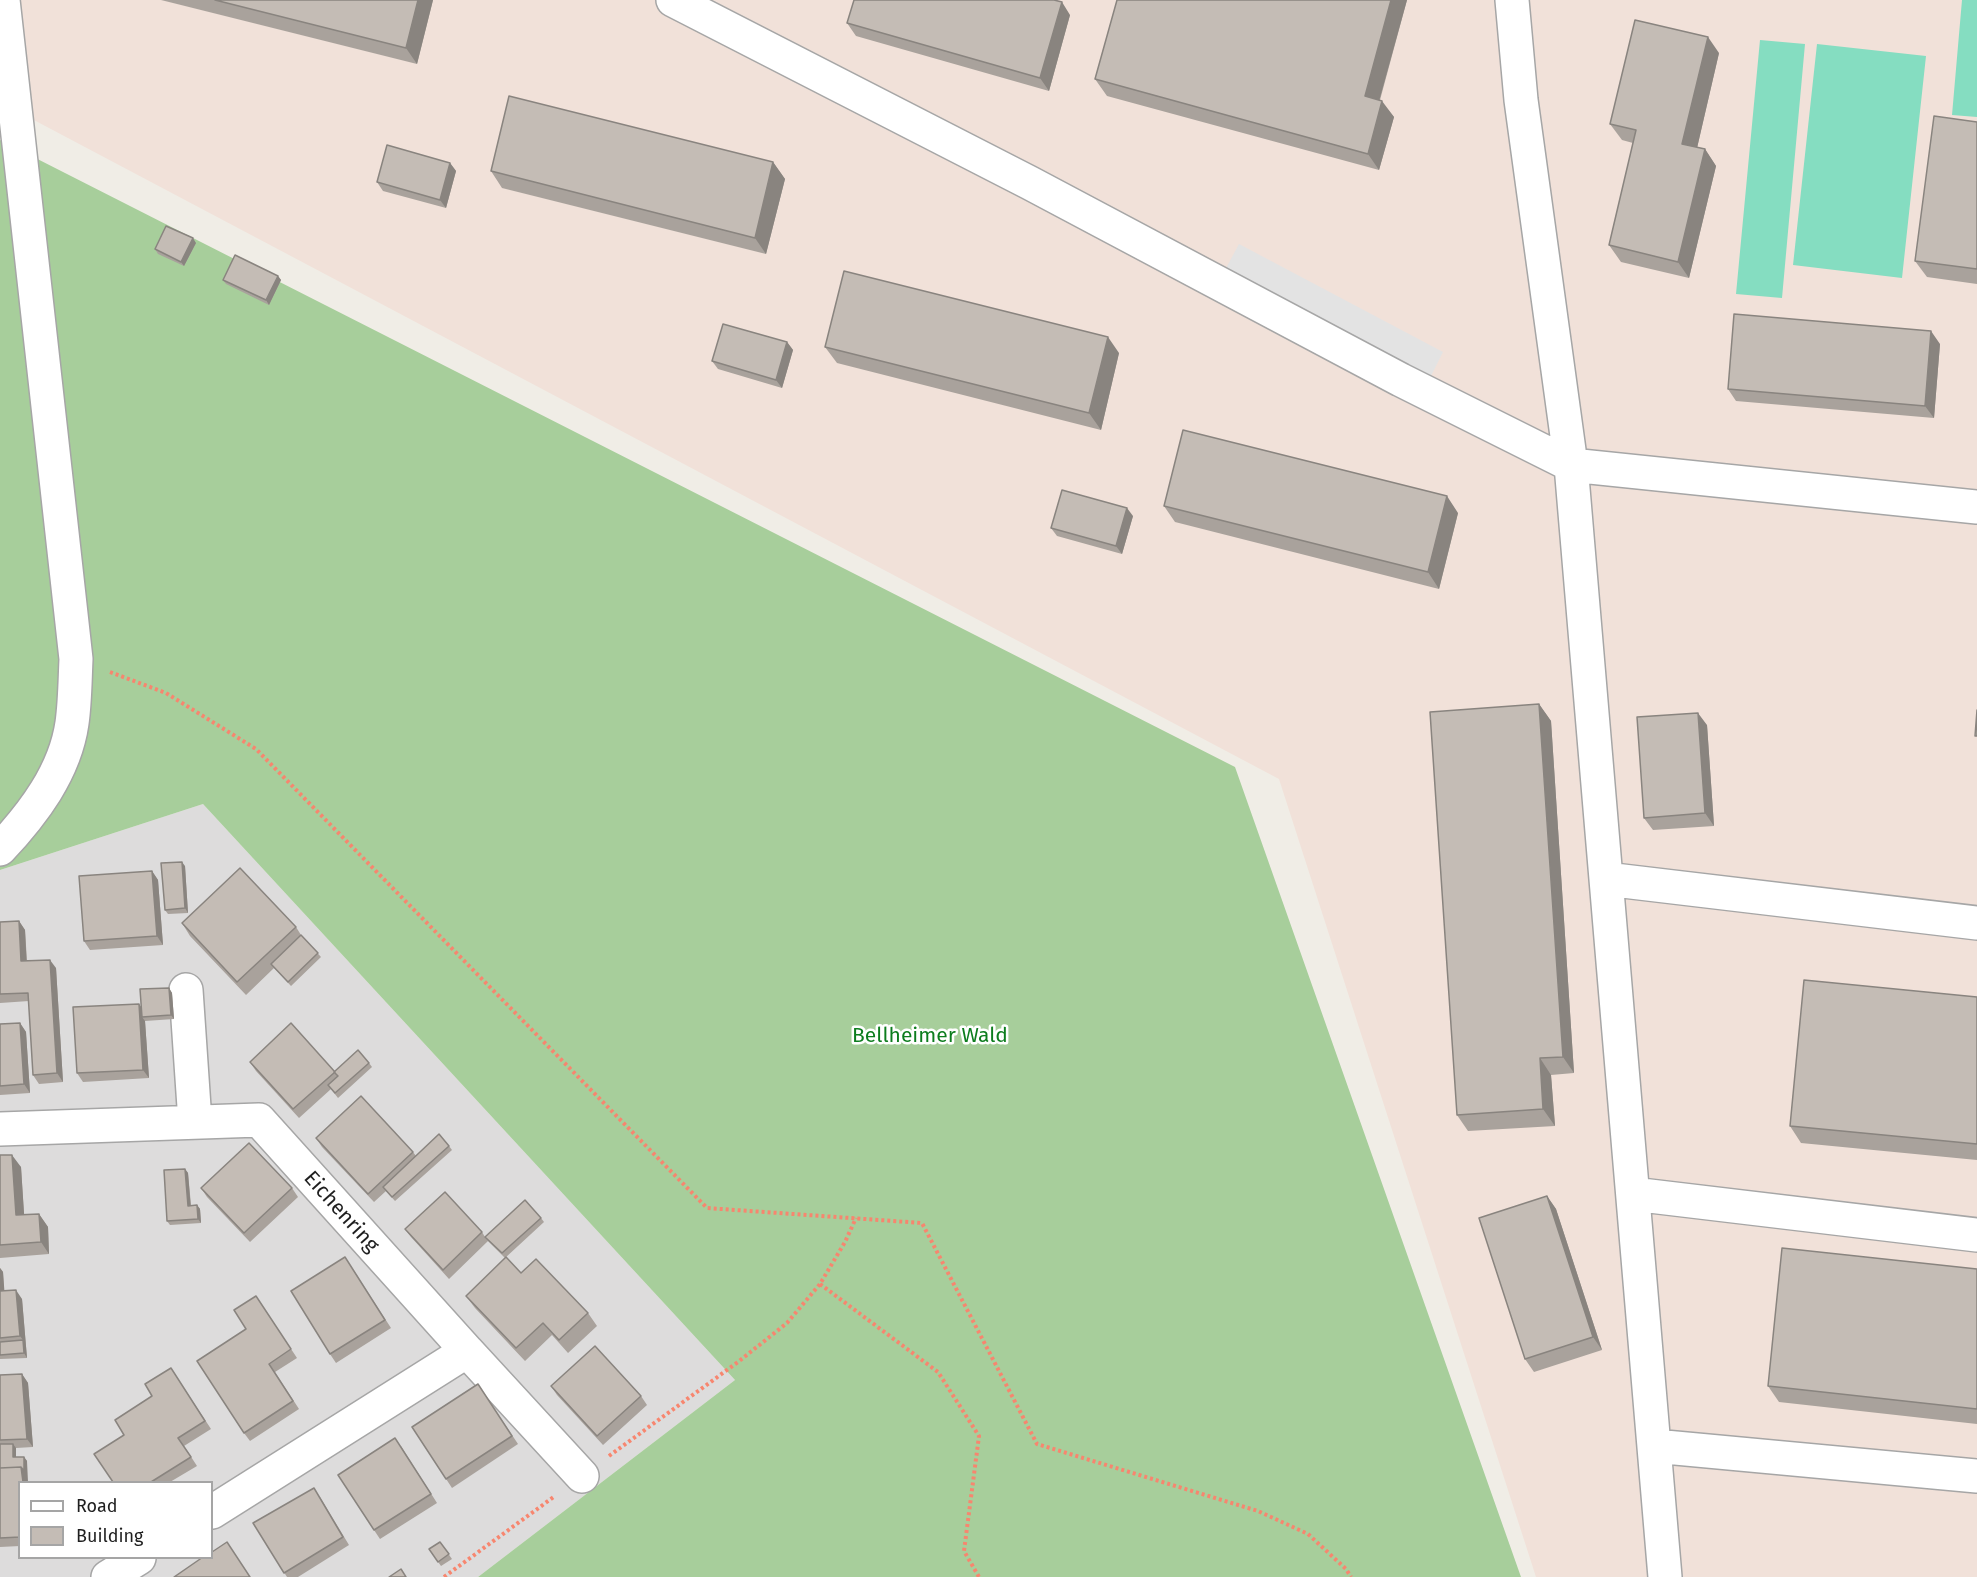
<!DOCTYPE html>
<style>
body{margin:0}
#map{position:relative;width:1977px;height:1577px;overflow:hidden;background:#f0ede6;font-family:"Fira Sans",sans-serif}
canvas{display:block}
.legend{position:absolute;left:18px;top:1481px;width:195px;height:78px;box-sizing:border-box;background:#fff;border:2px solid #a5a5a5;margin:0;padding:8px 10px;list-style:none;font-size:18px;color:#1f1f1f}
.legend li{display:flex;align-items:center;gap:12px;height:30px}
.legend b{width:30px;border:2px solid #a5a5a5}
</style>
<div id="map">
<canvas width="1977" height="1577"></canvas>
<ul class="legend">
<li><b style="height:8px;background:#fff"></b>Road</li>
<li><b style="height:16px;background:#c4bcb5"></b>Building</li>
</ul>
</div>
<script>
const g = document.querySelector('canvas').getContext('2d');
g.lineJoin = 'round';
function fillPath(path, color) {
  g.fillStyle = color;
  g.fill(path, 'evenodd');
}
function strokePath(path, color, width, dash) {
  g.strokeStyle = color;
  g.lineWidth = width;
  g.lineCap = dash ? 'butt' : 'round';
  g.setLineDash(dash || []);
  g.stroke(path);
}
function label(font, color, halo, rows, align = 'center') {
  g.font = font + ' "Fira Sans",sans-serif';
  g.lineWidth = 5;
  g.setLineDash([]);
  g.textBaseline = 'middle';
  g.strokeStyle = halo;
  g.fillStyle = color;
  for (const [text, x, y, turn = 0] of rows) {
    g.save();
    g.translate(x, y);
    g.rotate((+turn || 0) * Math.PI / 180);
    g.textAlign = isNaN(turn) ? turn : align;
    if (halo) g.strokeText(text, 0, 0);
    g.fillText(text, 0, 0);
    g.restore();
  }
}
fillPath(new Path2D(`
 M203,804l532,576 -257,197h-478v-707zM20,1482h192v76h-192z`), '#dddcdc');
fillPath(new Path2D(`
 M19,0h1958v1577h-441l-257,-798 -1247,-660z`), '#f1e1d9');
fillPath(new Path2D(`
 M0,140l1235,627 286,810h-1043l257,-197 -532,-576 -203,66z`), '#a7ce9b');
fillPath(new Path2D(`
 M1962,0h15v117l-25,-2z
 M1760,40l45,4 -23,254 -46,-4z
 M1817,44l109,12 -24,222 -109,-13z`), '#85ddc1');
fillPath(new Path2D(`
 M1239,244l204,108 -13,26 -205,-108z`), '#e3e3e3');
const minor = new Path2D(`
 M673,0l357,183 371,197 170,85 406,42
 M1512,0l9,100 50,365 94,1112
 M0,849c33,-35 65,-77 72,-126 3,-21 3,-43 4,-64l-73,-659
 M1606,879l371,44
 M186,990l9,132
 M0,1129l259,-9 208,231 -255,161
 M1633,1194l344,41
 M467,1351l115,125
 M1654,1446l323,30
 M108,1577l31,-19`);
strokePath(minor, '#a6a6a6', 36);
strokePath(new Path2D(`
 M110,672l56,21 90,56 451,459 215,15 115,221 221,67 50,23 38,35 5,8
 M820,1284l118,88 41,64 -15,115 15,26
 M609,1456l129,-94 49,-39 33,-39 25,-42 11,-24
 M444,1577l111,-81`), '#f7866f', 4, [3, 3]);
strokePath(minor, '#fff', 33);
fillPath(new Path2D(`
 M161,0h272l-16,64z
 M1117,0h290l-27,100 14,17 -15,53 -272,-74 -12,-17z
 M1070,15l-21,76 -193,-55 -9,-13z
 M1719,53l-22,95 8,1 11,17 -27,112 -68,-16 -12,-17 24,-102 -11,-3 -12,-16z
 M1977,122v162l-50,-7 -12,-16z
 M773,162l12,17 -19,75 -264,-66 -11,-17z
 M450,163l6,8 -10,37 -63,-17 -6,-9z
 M196,243l-12,23 -26,-12 -3,-5z
 M278,276l3,4 -12,25 -43,-21 -3,-4z
 M787,342l6,8 -11,38 -64,-19 -6,-8z
 M1940,344l-6,74 -198,-17 -8,-12z
 M825,347l294,6 -18,77 -264,-67z
 M1164,506l294,7 -19,76 -264,-67z
 M1133,516l-11,38 -65,-18 -6,-8z
 M1539,704l12,17 23,352 -23,2 4,51 -87,5 -11,-16z
 M1707,725l7,101 -61,4 -9,-12z
 M185,866l3,47 -20,1 -3,-4z
 M152,871l6,9 5,65 -73,5 -6,-9z
 M19,921l6,9 2,31 29,7 7,114 -24,2 -6,-9 -4,-74 -29,2v-81z
 M182,923l114,4 5,8 20,22 -30,29 -17,-18 -28,27 -56,-59z
 M169,988l3,5 2,26 -29,2 4,57 -66,4 -6,-9 62,-69 2,3z
 M1977,997v163l-176,-17 -11,-17z
 M20,1023l6,9 4,61 -30,2v-71z
 M250,1062l84,9 35,-8 3,4 -34,31 -7,-9 -32,29 -43,-47z
 M316,1138l97,14 3,4 33,-10 3,4 -57,51 -9,-10 -12,11 -52,-55z
 M0,1155l21,12 3,48 15,-1 9,13 1,27 -49,4z
 M185,1169l3,4 3,32h6l3,4 1,14 -31,2 -3,-4z
 M201,1188h91l6,9 -48,45 -43,-45z
 M1547,1196l9,13 46,141 -68,22 -9,-13z
 M541,1218l3,4 -39,36 -17,-17 -39,38 -38,-42 -6,-8 77,3 3,5z
 M351,1266l40,62 -55,35 -6,-9z
 M0,1268l3,4 1,19 18,8 5,59 -27,1z
 M1977,1269v155l-198,-22 -11,-16z
 M521,1273l67,40 9,13 -29,27 -16,-18 -27,26 -50,-53 -9,-12z
 M256,1296l41,62 -22,14 24,37 -49,32 -6,-8 2,-104z
 M171,1368l40,61 -27,17 13,20 -27,16h-57l11,-47 28,-39z
 M22,1374l6,9 5,64 -17,1v9h8l3,4v14l-7,7v64l-20,1v-172z
 M478,1384l40,60 -66,44 -40,-61z
 M551,1386l90,10 6,9 -44,40 -46,-50z
 M401,1446l36,57 -57,36 -6,-9z
 M320,1497l29,48 -51,32h-11l-34,-54z
 M440,1542l12,17 -11,7 -12,-17z`), '#a9a29c');
fillPath(new Path2D(`
 M418,0h15l-16,64 -11,-16z
 M1391,0h16l-31,112 -11,-16z
 M1062,2l8,13 -21,76 -9,-13z
 M1708,37l11,16 -25,108 -12,-17z
 M1382,101l12,16 -15,53 -11,-16z
 M1705,149l11,17 -27,112 -11,-16z
 M773,162l12,17 -19,75 -11,-16z
 M450,163l6,8 -10,37 -6,-8z
 M193,238l3,5 -12,23 -3,-4z
 M278,276l3,4 -12,25 -3,-5z
 M1931,331l9,13 -6,74 -9,-12z
 M1108,337l11,16 -18,77 -12,-17z
 M787,342l6,8 -11,38 -6,-8z
 M1447,496l11,17 -19,76 -11,-17z
 M1127,508l6,8 -11,38 -6,-8z
 M1539,704l12,17 23,352 -11,-16z
 M1698,713l9,12 7,101 -9,-13z
 M182,862l3,4 3,47 -3,-5z
 M152,871l6,9 5,65 -6,-9z
 M19,921l6,9 2,40 -6,-9z
 M50,960l6,8 7,114 -6,-9z
 M169,988l3,5 2,26 -3,-4z
 M139,1004l6,8 -3,5 3,4 4,57 -6,-8z
 M20,1023l6,9 4,61 -6,-9z
 M1540,1058l11,17 4,51 -12,-17z
 M12,1155l9,12 4,61 -9,-13z
 M185,1169l3,4 3,37 -3,-4z
 M1547,1196l9,13 46,141 -9,-13z
 M197,1205l3,4 1,14 -3,-4z
 M39,1214l9,13 1,27 -8,-12z
 M0,1268l3,4 2,27 -5,-7z
 M16,1290l6,9 5,59 -3,-5 -1,-13 -3,-4z
 M22,1374l6,9 5,64 -6,-8z
 M13,1444l3,4v13l-3,-4z
 M24,1457l3,4 1,21h-5l-2,-15z`), '#89847f');
const building = new Path2D(`
 M215,0h203l-12,48z
 M854,0h200l8,2 -22,76 -193,-55z
 M1117,0h274l-26,96 17,5 -14,53 -273,-75z
 M1635,20l73,17 -26,107 23,5 -27,113 -69,-17 27,-115 -26,-6z
 M509,96l264,66 -18,76 -264,-67z
 M1934,116l43,6v147l-62,-8z
 M387,145l63,18 -10,37 -63,-18z
 M166,226l27,12 -12,24 -26,-13z
 M235,255l43,21 -12,24 -43,-20z
 M844,271l264,66 -19,76 -264,-66z
 M1734,314l197,17 -6,75 -197,-17z
 M723,324l64,18 -11,38 -64,-19z
 M1183,430l264,66 -19,76 -264,-66z
 M1062,490l65,18 -11,38 -65,-18z
 M1539,704l24,353 -23,1 3,51 -86,6 -27,-403z
 M1977,710v26h-2z
 M1698,713l7,100 -61,5 -7,-101z
 M182,862l3,46 -20,2 -4,-47z
 M240,868l56,59 -59,55 -55,-59z
 M152,871l5,65 -73,5 -5,-65z
 M19,921l2,40 29,-1 7,113 -24,2 -5,-82 -28,1v-72z
 M301,935l17,18 -30,29 -17,-18z
 M1804,980l173,17v147l-187,-18z
 M169,988l2,27 -29,2 -2,-28z
 M139,1004l4,66 -66,3 -4,-66z
 M20,1023l4,61 -24,2v-62z
 M291,1023l44,49 -42,37 -43,-47z
 M358,1050l11,13 -34,30 -7,-8 10,-9 -4,-4z
 M361,1096l52,56 -45,42 -52,-56z
 M439,1134l10,12 -57,51 -9,-10z
 M249,1143l43,45 -48,45 -43,-45z
 M0,1155h12l4,60 23,-1 2,28 -41,3z
 M185,1169l3,37 9,-1 1,14 -31,2 -3,-51z
 M445,1192l37,40 -39,38 -38,-41z
 M1547,1196l46,141 -68,22 -46,-141z
 M525,1200l16,18 -39,35 -17,-16z
 M1782,1248l195,21v140l-209,-23z
 M345,1257l40,63 -55,34 -39,-63z
 M506,1257l15,16 15,-14 52,54 -29,27 -16,-17 -27,25 -50,-52z
 M16,1290l4,46 -20,2v-47z
 M256,1296l35,53 -22,15 24,37 -49,32 -47,-72 49,-32 -12,-19z
 M23,1340l1,13 -24,2v-13z
 M595,1346l46,50 -44,40 -46,-50z
 M171,1368l34,53 -27,17 13,19 -40,25h-38l-19,-28 30,-19 -9,-15 37,-24 -7,-12z
 M22,1374l5,65 -27,1v-65z
 M478,1384l34,52 -66,43 -34,-52z
 M395,1438l36,56 -57,36 -36,-55z
 M0,1444h13v13h11v14l-3,-4 -21,1z
 M21,1467l2,15h-3v55l-20,1v-70z
 M314,1488l29,49 -59,36 -31,-50z
 M227,1542l23,35h-76l29,-20h9v-5z
 M440,1542l9,12 -11,8 -9,-13z
 M401,1569l5,8h-17z`);
fillPath(building, '#c4bcb5');
strokePath(building, '#89847f', 1.5);
label('21px', '#0d7d1e', '#fff', [
 ["Bellheimer Wald",930,1036]
]);
label('21px', '#1f1f1f', '#fff', [
 ["Eichenring",341,1212,48]
]);
</script>
